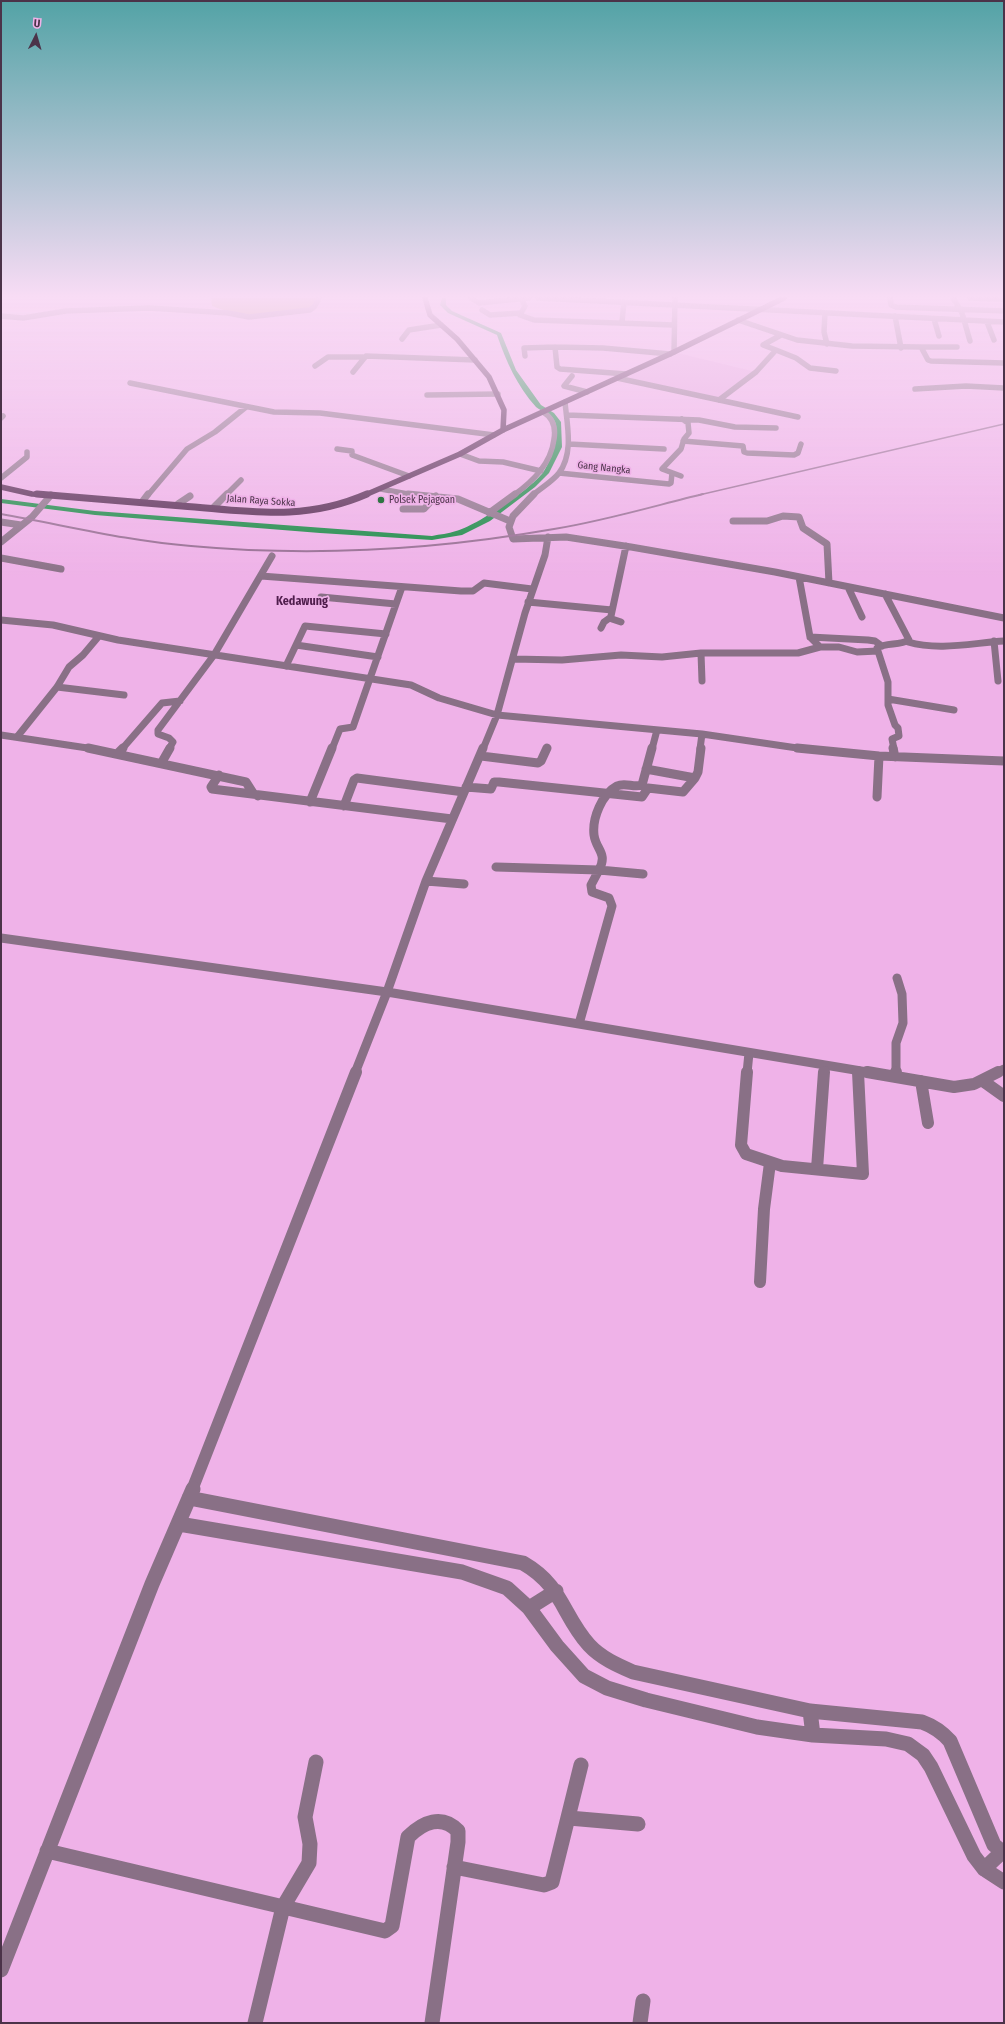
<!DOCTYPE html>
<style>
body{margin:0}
#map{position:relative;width:1005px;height:2024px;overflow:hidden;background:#efb2e8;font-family:"Fira Sans Condensed",sans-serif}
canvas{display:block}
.frame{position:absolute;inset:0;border:2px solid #4b3349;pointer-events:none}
.north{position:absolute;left:16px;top:16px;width:40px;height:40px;-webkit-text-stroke:3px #efb2e8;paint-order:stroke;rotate:5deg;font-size:11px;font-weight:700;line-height:16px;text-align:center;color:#4b3349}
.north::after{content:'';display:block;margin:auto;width:14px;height:18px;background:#4b3349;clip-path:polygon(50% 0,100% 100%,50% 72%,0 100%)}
</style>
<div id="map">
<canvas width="1005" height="2024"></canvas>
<div class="frame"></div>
<div class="north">U</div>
</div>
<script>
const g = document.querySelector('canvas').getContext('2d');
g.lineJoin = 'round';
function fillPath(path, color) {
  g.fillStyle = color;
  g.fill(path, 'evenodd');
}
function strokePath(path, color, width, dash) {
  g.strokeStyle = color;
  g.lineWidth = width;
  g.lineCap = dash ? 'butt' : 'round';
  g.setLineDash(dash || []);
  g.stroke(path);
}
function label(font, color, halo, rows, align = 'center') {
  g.font = font + ' "Fira Sans Condensed",sans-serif';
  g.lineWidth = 3.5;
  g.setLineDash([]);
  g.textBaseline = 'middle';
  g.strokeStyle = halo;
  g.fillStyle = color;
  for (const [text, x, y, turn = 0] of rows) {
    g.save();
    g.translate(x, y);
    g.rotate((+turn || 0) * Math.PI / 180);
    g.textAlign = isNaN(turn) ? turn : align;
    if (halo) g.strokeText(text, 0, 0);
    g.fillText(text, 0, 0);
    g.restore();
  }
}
fillPath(new Path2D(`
 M674,352l82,20 -33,27 -102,-21z`), '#e7a5e0');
fillPath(new Path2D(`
 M211,298h109l-7,13c-38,5 -65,10 -101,-5z`), '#baa15f');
fillPath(new Path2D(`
 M442,298h4v7l6,6 49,22 15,37 25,35 13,8 7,9 1,25 -13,26 -14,14 -45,34 -28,14 -30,5 -112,-7 -225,-18 -94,-12v-4l94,12 337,25c8,-2 16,-2 24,-5 20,-5 77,-43 88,-60 8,-13 16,-34 11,-49 -3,-8 -13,-10 -19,-15 -19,-21 -30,-46 -39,-72l-49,-22 -8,-8z`), '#158a42');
strokePath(new Path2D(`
 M471,298l8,5 50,-5
 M521,298l4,8 -5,9 14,5 140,5
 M538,298l466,24
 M890,298l1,7 5,2 108,4
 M953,298l9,15 8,28
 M970,298l34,1
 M482,310l8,5 31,-2
 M825,313l-1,19 3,12
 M1,316l22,2 43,-7 83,-3 79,5 21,4 61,-7 5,-4 4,-8
 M895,316l6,32
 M934,319l5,17
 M738,320l59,20 55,6 69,1 7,13 3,1 73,2
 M622,322l2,-20
 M987,322l7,18
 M402,339l7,-9 32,-5
 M921,347h36
 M776,350l-13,-5 18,-10
 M674,352l1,-54
 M525,356l-1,-8 31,-1
 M315,366l13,-9h35
 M353,372l13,-16 109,4
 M626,374l-66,-5 -3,-2 -2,-20 48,1 67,6
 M572,376l-8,10 23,6
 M617,378l181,39
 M130,383l144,29 46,1 174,22
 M915,389l51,-3 38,2
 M427,395l71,-1
 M719,400l37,-28 20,-22 20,8 14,10 26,3
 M567,415l132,5 36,7 41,1
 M1,418l2,-2
 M683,441l60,5 1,6 3,1 47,2 4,-2 3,-9
 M569,444l95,5
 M337,449l15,2v4l57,21
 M460,454l19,7 24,1 38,9
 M559,473l110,11 2,-1 1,-10
 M681,476l-19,-7 19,-20 3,-10 5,-6 -1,-10 -6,-4
 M1,478l26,-21v-5
 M381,489l32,6
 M148,495l39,-46 28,-17 31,-25
 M226,495l15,-15
 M514,495c19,-14 37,-31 40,-56 2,-12 -1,-21 -11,-27
 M533,495c8,-7 20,-14 26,-22 15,-20 8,-48 6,-71`), '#897086', 5.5);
strokePath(new Path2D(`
 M408,494l50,5 52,22
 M534,494l-21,22 -4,11 4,12 53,-2 65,10 144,25 229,46
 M142,502l6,-8
 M178,504l12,-8
 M213,508l14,-14
 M403,509h21l12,-13
 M489,513l26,-19
 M733,521h34l16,-5 16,1 4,11 24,16 2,39
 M1,522l20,3
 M1,542l31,-25 19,-22
 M1,558l60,11
 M261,576l200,15h12l11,-8 48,6
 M799,577l11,60 10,10h19l18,5 21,-1
 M848,587l14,30
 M885,594l24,46c-10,6 -22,2 -32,8l11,34v23l7,20 3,3 1,8 -7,3 2,10
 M321,597l75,7 6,-17
 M528,602l84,8
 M1,620l52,5 65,15 293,45 28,13 58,17 205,19 102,15
 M621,622l-9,-3 -1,-3 15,-70
 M601,628l3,-6 7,-5
 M810,637l58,3 7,1 7,5
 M994,641l4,40
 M908,642c31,9 64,1 96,-1
 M296,645l82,12
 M513,659l49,1 59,-5 41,2 39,-4
 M286,666l19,-40 81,8
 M702,681l-1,-28h97l22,-6
 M57,687l67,8
 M888,699l66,11
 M1,735l93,14
 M17,737l40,-50 12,-20 14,-12 16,-19
 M122,749l40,-46 18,-2
 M169,749l4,-7 -4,-4 -11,-4v-4l56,-75 58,-99
 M332,749l8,-20 13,-2 43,-123
 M483,749l14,-34 28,-102 20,-58 3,-18
 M652,749l5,-19
 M700,749l2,-15`), '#897086', 7);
strokePath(new Path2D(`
 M88,748l158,34 7,11 5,3
 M797,748l82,8 125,5
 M893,748l2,9
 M118,753l5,-5
 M481,756l57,7 3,-2 6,-13
 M162,762l8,-14
 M646,769l49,9 3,-6 3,-24
 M219,775l-8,12 1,2 240,30
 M466,787l25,2 3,-7h5l143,15 6,-9 35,4 12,-14
 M877,797l2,-41
 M310,802l22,-54
 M344,806l10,-26 3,-2 107,14
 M496,867l103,3c9,-17 -3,-20 -5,-35 -2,-17 8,-41 23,-49 8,-4 17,2 25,-1l10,-37
 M426,881l38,3
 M1,938l386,54 486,81
 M579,1024l33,-118 -3,-8 -17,-6 -1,-7 8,-15 44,4
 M858,1071v2
 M355,1073l32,-81 39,-111 57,-133
 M747,1073l2,-20
 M824,1073l1,-8
 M896,1073v-30l7,-20 -1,-29 -5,-16
 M996,1073l8,-4`), '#897086', 9);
strokePath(new Path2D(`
 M747,1072l-6,73 5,9 36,12 81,8 -5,-102
 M867,1072l87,15 20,-3 24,-12
 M896,1072v5
 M921,1081l7,42
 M983,1081l21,15
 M817,1169l7,-97
 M760,1282l4,-73 6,-46
 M192,1490l164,-418`), '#897086', 12);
strokePath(new Path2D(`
 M189,1498l334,65c40,23 39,52 66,82 12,13 28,20 44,27l177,39 112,11c11,4 20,10 28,19l44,104 10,8
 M179,1524l283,48 45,16 22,20 28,38 27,30 23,12 39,12 111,27 56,8 73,4 22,5 15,11 8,12 43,89 10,13 20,13
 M529,1608l27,-17
 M810,1711l3,24
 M569,1818l69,6
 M47,1851l338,80 7,-5 16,-89c15,-15 34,-23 50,-6v11l-26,181
 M454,1867l90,18 8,-3 29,-117
 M984,1869l18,-17
 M1,1970l151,-386 41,-95
 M255,2023l28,-116 26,-44 1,-19 -5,-27 11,-55
 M640,2023l3,-22`), '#897086', 15);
strokePath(new Path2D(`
 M425,298l5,17 27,24 32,38 15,33 -1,20
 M1,487l31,7 18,1
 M365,495l95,-41 43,-24 167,-76 114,-56`), '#51274e', 5.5);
strokePath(new Path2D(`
 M37,494c49,4 97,8 145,12 67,5 121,16 185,-12`), '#51274e', 7);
strokePath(new Path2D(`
 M699,495l305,-71`), '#946c90', 1.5);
strokePath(new Path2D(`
 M1,514c63,11 126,27 190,32 121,11 243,4 363,-17 50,-8 100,-23 149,-35`), '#946c90', 2);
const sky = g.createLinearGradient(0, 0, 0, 581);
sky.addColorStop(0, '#53a3a6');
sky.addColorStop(0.51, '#f8dcf5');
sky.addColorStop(1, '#f8dcf500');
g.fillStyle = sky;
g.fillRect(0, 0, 1005, 581);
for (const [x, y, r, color] of [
 [381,500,4,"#2d7542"]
]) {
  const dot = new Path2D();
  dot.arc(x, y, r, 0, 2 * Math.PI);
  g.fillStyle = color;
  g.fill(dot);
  strokePath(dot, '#efb2e8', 1.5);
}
label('10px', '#4b3349', '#efb2e8', [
 ["Gang Nangka",604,468,6],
 ["Jalan Raya Sokka",261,501,4]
]);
label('10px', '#4b3349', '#efb2e8', [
 ["Polsek Pejagoan",389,500]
], 'left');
label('bold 12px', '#4f1d4c', '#efb2e8', [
 ["Kedawung",302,602]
]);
</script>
